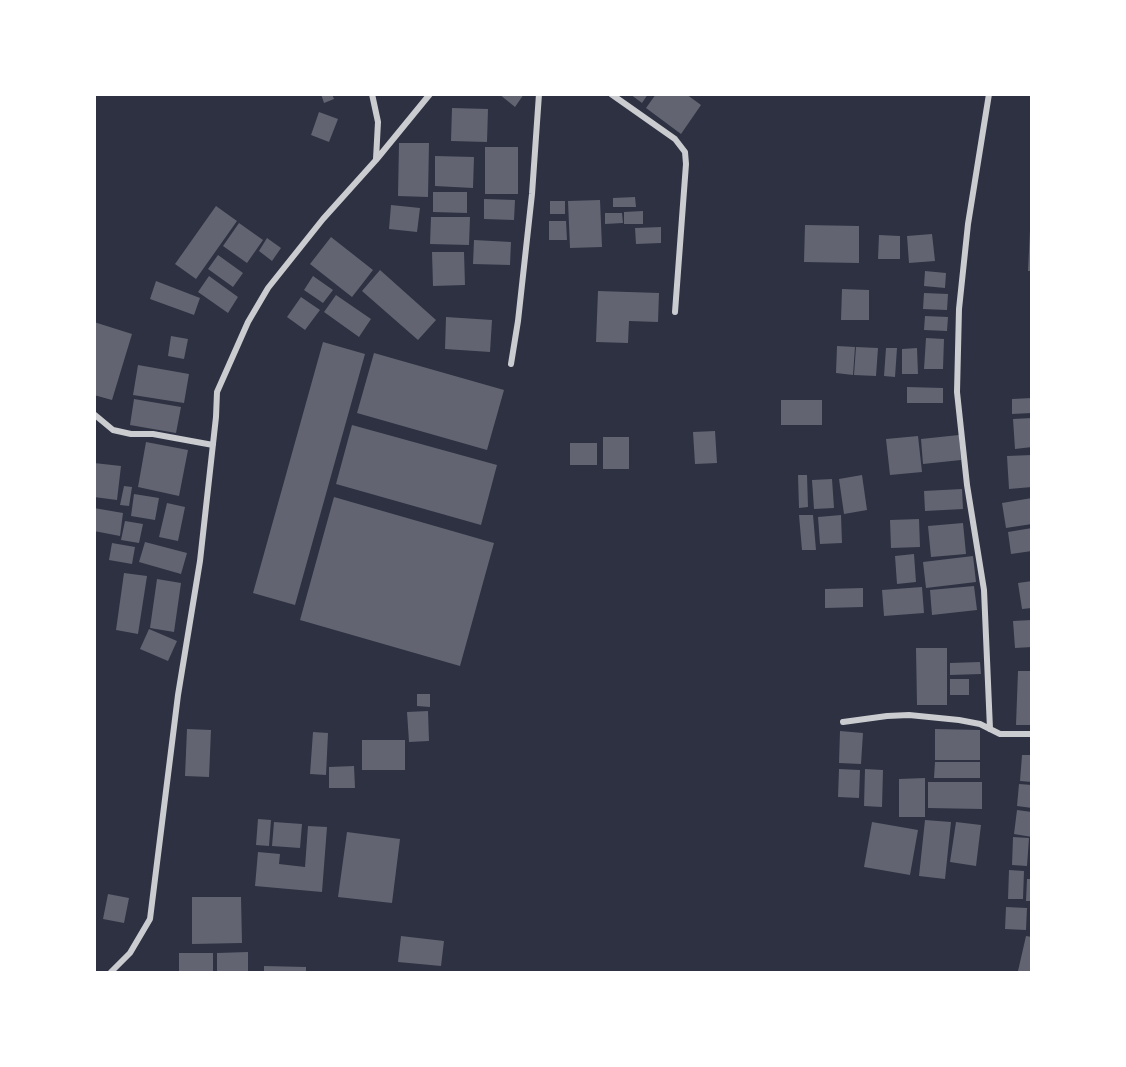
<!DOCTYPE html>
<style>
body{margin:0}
#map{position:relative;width:1126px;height:1067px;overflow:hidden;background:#2d3142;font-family:Raleway,sans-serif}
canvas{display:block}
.frame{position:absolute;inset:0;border:96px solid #fff;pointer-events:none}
</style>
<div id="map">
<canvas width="1126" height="1067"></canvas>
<div class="frame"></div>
</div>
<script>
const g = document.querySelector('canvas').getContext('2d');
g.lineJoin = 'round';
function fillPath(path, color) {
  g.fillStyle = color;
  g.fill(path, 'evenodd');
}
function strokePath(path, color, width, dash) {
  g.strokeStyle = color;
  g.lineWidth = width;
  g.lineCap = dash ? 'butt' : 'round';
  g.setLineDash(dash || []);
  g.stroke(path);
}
fillPath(new Path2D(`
 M321,94h11l2,5 -10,4z
 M499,94h25l-9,13z
 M630,94h18l-6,9z
 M656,94h30l15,11 -20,29 -35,-26z
 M452,108l36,1 -1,33 -36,-1z
 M319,112l19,7 -9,23 -18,-7z
 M399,143h30l-1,54 -30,-1z
 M485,147h33v47h-33z
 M435,156l39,1 -1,31 -38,-2z
 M433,192h34v21l-34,-1z
 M635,197l1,10h-23v-9z
 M484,199l31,1 -1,20 -30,-1z
 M600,200l2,47 -32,1 -2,-47z
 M550,201h15v13h-15z
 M391,205l29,3 -3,24 -28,-3z
 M216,206l21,15 -41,58 -21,-15z
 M643,211v13h-19v-12z
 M605,213h17l1,10 -18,1z
 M431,217h39l-1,28 -39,-1z
 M549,221h17l1,19h-18z
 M239,223l24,17 -16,23 -24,-17z
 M805,225l54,1v37l-55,-1z
 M661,227v16l-25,1 -1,-16z
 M1030,230h2v41h-4z
 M932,234l3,27 -26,2 -2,-27z
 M879,235l21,1v23h-22z
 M331,237l42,33 -21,27 -42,-33z
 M267,238l14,10 -9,13 -13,-10z
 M474,240l37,2 -1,23 -37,-1z
 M432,252h32l1,33 -32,1z
 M218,255l25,18 -10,14 -25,-18z
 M380,270l56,50 -18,20 -56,-49z
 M925,271l21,2 -1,15 -21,-2z
 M209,276l29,21 -10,16 -30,-21z
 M313,276l20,14 -10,13 -19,-13z
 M156,281l44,17 -6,17 -44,-16z
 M842,289l27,1v30h-28z
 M598,291l61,2 -1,29 -29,-1 -1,22 -32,-1z
 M924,293l24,1 -1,16 -24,-1z
 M336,295l35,24 -12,18 -35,-25z
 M301,297l19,13 -15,20 -18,-13z
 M925,316l23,1 -1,14 -23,-1z
 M446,317l46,3 -2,32 -45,-3z
 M94,322l38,12 -20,66 -18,-5z
 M171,336l17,3 -4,20 -16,-3z
 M926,338l18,1 -1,30h-19z
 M323,342l42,12 -70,251 -42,-12z
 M837,346l18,1 -2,28 -17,-2z
 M856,347l22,1 -2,28 -22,-1z
 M886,348h11l-2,29 -11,-1z
 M917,348l1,26h-16v-25z
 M374,353l130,37 -17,60 -130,-37z
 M138,365l51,9 -5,29 -51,-8z
 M907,387l36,1v15h-36z
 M1032,398v15l-20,1v-15z
 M134,399l47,8 -5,26 -46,-8z
 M781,400h41v25h-41z
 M1032,418v29l-17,2 -2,-30z
 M352,425l145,40 -16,60 -145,-41z
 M715,431l2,32 -22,1 -2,-32z
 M959,435l2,25 -38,4 -2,-25z
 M918,436l4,36 -32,3 -4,-36z
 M603,437h26v32h-26z
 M146,442l42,8 -9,46 -41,-9z
 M570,443h27v22h-27z
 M1032,455v32l-23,2 -2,-33z
 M94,463l27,3 -4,34 -23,-3z
 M798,475h9l1,32 -9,1z
 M862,475l5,35 -23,4 -5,-35z
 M832,479l2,29 -20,1 -2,-29z
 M124,486l8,1 -3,19 -9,-1z
 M962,489l1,20 -38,2 -1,-20z
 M134,494l25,4 -4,22 -24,-4z
 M334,497l160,46 -34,123 -160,-46z
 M1032,498v26l-26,4 -4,-25z
 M167,503l18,4 -7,34 -19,-4z
 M94,508l29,5 -3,23 -26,-5z
 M799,515h14l3,35h-14z
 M841,515l1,28 -22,1 -2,-27z
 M919,519l1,28 -29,1 -1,-28z
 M125,521l18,3 -4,19 -18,-3z
 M963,523l3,31 -35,3 -3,-31z
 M1032,528v23l-21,3 -3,-22z
 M145,542l42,11 -6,21 -42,-12z
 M112,543l23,4 -3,17 -23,-4z
 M914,554l2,28 -19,2 -2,-28z
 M973,556l3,26 -50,6 -3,-26z
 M124,573l23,3 -9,58 -22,-4z
 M157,579l24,4 -7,49 -24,-4z
 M1032,581v27l-10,1 -4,-26z
 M974,586l3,24 -45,5 -2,-25z
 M922,587l2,26 -40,3 -2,-26z
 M863,588v19l-38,1v-19z
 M1032,620v27l-17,1 -2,-27z
 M149,629l28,12 -9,20 -28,-12z
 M916,648h31v57h-30z
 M980,662l1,12 -31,1v-12z
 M1018,671h14v54h-16z
 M950,679h19v16h-19z
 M417,694h13v13l-13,-1z
 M428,711l1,30 -20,1 -2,-30z
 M187,729l24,1 -2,47 -24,-1z
 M935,729l45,1v30h-45z
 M840,731l23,2 -2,31 -22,-1z
 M313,732l15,1 -2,42 -16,-1z
 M362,740h43v30h-43z
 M1022,755h10v27l-12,-1z
 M935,762h45v16h-46z
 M354,766l1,22h-26v-21z
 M839,769l21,1 -1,28 -21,-1z
 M865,769l18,1 -1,37 -18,-1z
 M925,778v39h-26v-38z
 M928,782h54v27l-54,-1z
 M1019,784l13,1v23l-15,-2z
 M1017,810l15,2v25l-18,-3z
 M258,819l13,1 -2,26 -13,-1z
 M925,820l26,2 -6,57 -26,-3z
 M274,822l28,2 -2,24 -28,-2z
 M872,822l46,8 -8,45 -46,-8z
 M956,822l25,3 -5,41 -26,-4z
 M308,826l19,1 -5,65 -67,-6 3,-34 22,2 -1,10 26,3z
 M347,832l53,7 -8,64 -54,-6z
 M1013,837l16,1 -2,28 -15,-1z
 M1009,870l15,1 -1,28h-15z
 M1027,879h5v22h-6z
 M108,894l21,4 -5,25 -21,-4z
 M192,897h49l1,46 -50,1z
 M1006,907l21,1 -1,22 -21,-1z
 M401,936l43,5 -3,25 -43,-4z
 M1026,936l6,1v35l-14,-1z
 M248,952v20h-31v-19z
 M179,953h34v19h-34z
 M264,966l42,1v5h-42z`), '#626471');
strokePath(new Path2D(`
 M372,94l6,28 -2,37
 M611,94l64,45 10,13 1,12 -11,148
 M989,94l-21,130 -9,85 -2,83 10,93 17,105 6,139
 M511,364l7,-43 14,-127 7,-100
 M95,415l18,15 18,4h22l60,11
 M843,722l44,-6 22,-1 50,5 21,4 20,10h32
 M111,972l19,-19 20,-34 28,-224 22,-134 16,-144 1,-25 31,-70 20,-34 55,-69 53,-59 54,-66`), '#caccd0', 6);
</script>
